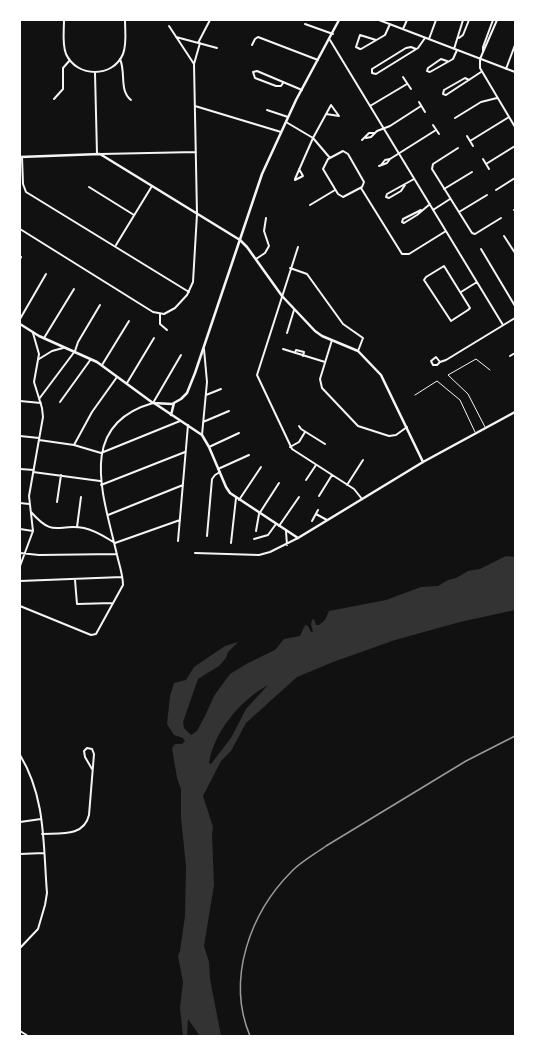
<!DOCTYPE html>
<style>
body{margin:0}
#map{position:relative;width:535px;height:1056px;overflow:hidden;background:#111;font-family:"Varela Round",sans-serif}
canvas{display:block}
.frame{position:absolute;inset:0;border:21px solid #fff;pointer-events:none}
</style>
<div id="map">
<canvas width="535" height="1056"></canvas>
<div class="frame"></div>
</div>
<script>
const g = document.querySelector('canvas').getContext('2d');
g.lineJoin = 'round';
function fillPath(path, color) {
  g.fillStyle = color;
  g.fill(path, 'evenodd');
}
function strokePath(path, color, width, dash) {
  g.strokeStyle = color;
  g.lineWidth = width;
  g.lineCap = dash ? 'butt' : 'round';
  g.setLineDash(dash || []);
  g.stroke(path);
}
fillPath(new Path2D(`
 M506,556l9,1v53l-55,12 -65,18 -62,22 -36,15 -51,46 -15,28 -10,10 -18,35 10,31 -1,9 2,49 -10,61 5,16 1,17 11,57h-21l-12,-17 -1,17h-4l-3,-28 3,-26 -5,-26 2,-5 5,-35 1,-50 -5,-48v-29l-4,-11 -5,-30 3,-4h7l3,-3 -2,-3 -9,-3 -7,-11 3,-28 4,-13 12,-3 8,-13 31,-21 13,-4 -10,10 -2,6 -7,8 -21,13 -15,43 1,6 7,7 6,-4 8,-15 9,-20 16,-22 18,-11 27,-13 9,-11 16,-3 5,-11 3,1 3,6h2l-2,-8 1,-4 2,-1 2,6h3l6,-5 4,-9 57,-11 35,-13 17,-1 10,-6 8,-2 12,-7 12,-2zM268,685l-22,24 -15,29 -20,26 -2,-1c5,-32 32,-63 59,-78z`), '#333');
strokePath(new Path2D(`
 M415,395l22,-14 23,19 15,32
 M485,427l-17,-33 -20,-19 28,-16 14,11`), '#f5f5f5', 1);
strokePath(new Path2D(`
 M64,20c0,11 -2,24 2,34 11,24 47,24 57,0 4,-10 2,-23 2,-34
 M379,20l136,52
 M497,20l-17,39v9l35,59
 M305,24l28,10
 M169,26l25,38
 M403,29l4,-9
 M176,37l41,11
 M459,38l4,-3 6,-15
 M429,39l7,-19
 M330,40l173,285
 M376,40l-16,-5 -4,12 4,2h1l24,-14 5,-11
 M198,43l12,-23
 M252,45l3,-6 3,-2 60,23
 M416,49l-5,-2 -5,1 -34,21v4l4,1 42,-26 7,-10
 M454,49l9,-29
 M483,51v-4l10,-27
 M120,59c6,13 -1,32 11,41
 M447,61l-6,-2 -13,9 -1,3 3,1 23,-13 4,-9
 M506,69l9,-24
 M95,73l2,81
 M403,77l8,12
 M469,80l-4,-2 -21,12 -1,4 3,1 35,-23
 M283,83l-2,3h-5l-21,-8 -2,-6 4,-1 45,19
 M54,99l9,-10v-21l7,-8
 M419,102l6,10
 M195,106l86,26
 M370,106l37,-22
 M267,110l21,7
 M455,118l26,-16 16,-4
 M286,122l27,16 17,20
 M433,125l6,9
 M467,136l6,10
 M366,138l5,-1 6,-6 13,-5 31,-20
 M362,140l7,-7h5
 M470,141l39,-24
 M458,148l-25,16 -1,5 40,64 3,1 26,-16
 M343,151l5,3 16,28 -2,5 -19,10 -5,-3 -15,-25 5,-10z
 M101,154l95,-2
 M22,157l1,27 3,8 163,100
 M483,159l6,10
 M486,164l29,-18
 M381,165l4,-5 5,-1 46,-29
 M379,166l8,-3 3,-4
 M299,169l4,7 -8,4v-1l18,-41 18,-33 8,11 -13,-2
 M89,187l45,28
 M361,188l41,66h7l37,-23
 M444,189l28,-17
 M496,190l19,-12
 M386,197l1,-3 27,-15
 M386,197l3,1 12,-7 4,-6
 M310,205l25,-15
 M433,210l17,-11
 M514,210h1
 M459,212l28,-17
 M402,222l2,1 13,-8 13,-11
 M402,222l1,-3 18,-9
 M20,229l133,83 11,2 11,-6 12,-13 6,-13 4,-68 -3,-150 6,-21
 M504,236l11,17
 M116,245l36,-59
 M298,247l-41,128 35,74 62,40 8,10
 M481,249l34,57
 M20,259l1,-2
 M256,259l9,-6 4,-7 -5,-15 2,-13
 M444,266l26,42 -2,2 -17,11 -27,-41 2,-3z
 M290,268l17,6 36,50 20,14 -5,13
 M461,292l16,-10
 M160,314v10l7,6
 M20,319l26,-45
 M287,333l7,-23
 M44,338l30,-49
 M332,340l-12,39 2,9 36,38 31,10 7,-1 11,-8
 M283,349l42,13
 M295,353l1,-3 8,2 -1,4
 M510,356l5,-3
 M39,359l13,-8 11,-3
 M440,362l-4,-5 -5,4 2,4h4l3,-3 6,-2 69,-42
 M102,365l27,-44
 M127,383l27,-45
 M206,395l15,-6
 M39,399l36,-48 3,-9 22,-37
 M20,401l21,2
 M60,402l31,-43
 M203,422l26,-11
 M299,426l2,3 24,15
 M202,435l5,-53 -3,-33
 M20,436l19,2
 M39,440l35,5 27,8 79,-32
 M74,445l18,-33 25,-35
 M209,447l30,-14
 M290,447l9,-5 6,-10
 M20,469l14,1
 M218,469l31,-14
 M33,472l67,9
 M306,480l10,-15
 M101,485l84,-33
 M347,485l16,-25
 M319,496l13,-21
 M239,500l22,-33
 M57,502l4,-27
 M20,503l9,1
 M31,512c24,27 26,11 53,16 11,2 21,9 31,15l65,-23
 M316,514l11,6
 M108,515l75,-30
 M312,521l6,-11
 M279,526l20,-29
 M77,527l4,-30
 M20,529l13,2
 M256,531l3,-17 20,-31
 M286,531l1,14
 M207,536l5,-57 3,-4 5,-3
 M254,539l14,-4 8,-11
 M178,541l10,-116
 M231,543l5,-45
 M20,553l19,2 78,-1
 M195,553l64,2 11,-3 28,-14
 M20,566l13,-35 -4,-35 14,-79 -1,-9 -8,-26 5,-28 -6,-21
 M75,580l2,24 36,-1
 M20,581l102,-4
 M20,606l71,29 5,-1 27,-49c0,-10 -4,-21 -6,-30 -13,-58 -42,-130 36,-152l28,-48
 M20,755c26,43 23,89 27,138l-2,12 -7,24 -18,19
 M20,822l21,-3
 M42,834c18,-1 42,3 47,-19l5,-61 -2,-5 -5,-1 -3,3 1,6 7,12
 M20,854l24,-1
 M20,1031l8,5`), '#f5f5f5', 2);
strokePath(new Path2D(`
 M20,157l80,-3 140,86 7,7 35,49 33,35 7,5 36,15 23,24 42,87
 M154,403l48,32 7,12 17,40 4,6 68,45 125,-76 92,-50`), '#f5f5f5', 2.5);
strokePath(new Path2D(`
 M20,324l19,12 58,26 56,41 19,1 9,-5 6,-6 8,-20 67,-199 34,-74 43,-80
 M171,415l3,-12`), '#f5f5f5', 2.5);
strokePath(new Path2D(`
 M250,1036c-24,-57 0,-123 42,-165 10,-10 23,-17 34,-25l140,-85 49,-25`), '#9a9a9a', 1.5);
</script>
